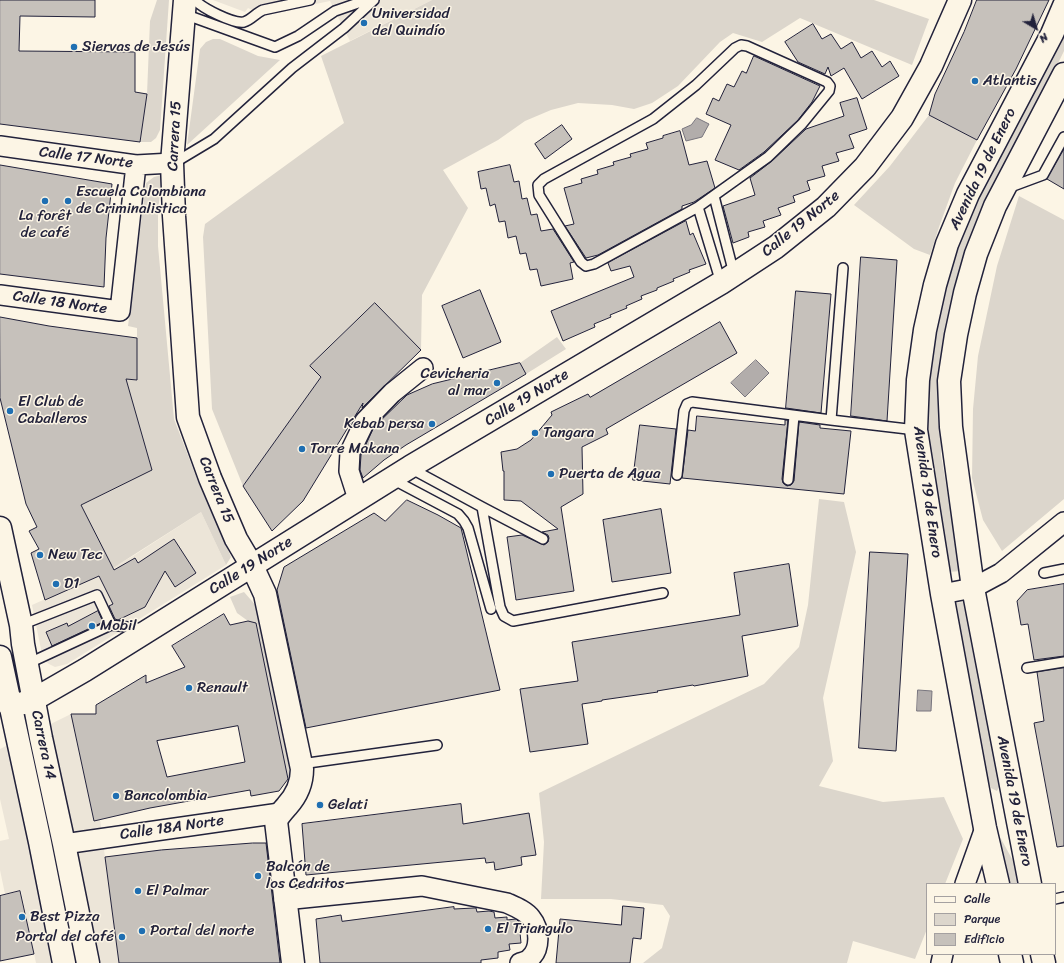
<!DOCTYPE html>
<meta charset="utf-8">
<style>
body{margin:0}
#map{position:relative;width:1064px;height:963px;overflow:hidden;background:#fcf5e5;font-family:Sriracha,sans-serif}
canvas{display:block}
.legend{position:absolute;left:926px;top:883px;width:130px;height:72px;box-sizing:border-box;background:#fcf5e5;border:1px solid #a5a1a1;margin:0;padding:5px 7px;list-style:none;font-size:12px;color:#22223b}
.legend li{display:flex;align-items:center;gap:8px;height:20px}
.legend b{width:20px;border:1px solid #a5a1a1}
.north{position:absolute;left:1016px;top:8px;width:40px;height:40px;-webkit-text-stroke:3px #fcf5e5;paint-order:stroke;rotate:142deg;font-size:11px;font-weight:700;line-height:16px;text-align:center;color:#22223b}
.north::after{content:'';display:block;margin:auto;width:14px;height:18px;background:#22223b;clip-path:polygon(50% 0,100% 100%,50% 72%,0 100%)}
</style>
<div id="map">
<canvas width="1064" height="963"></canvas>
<ul class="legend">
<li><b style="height:5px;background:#fcf5e5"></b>Calle</li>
<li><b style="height:11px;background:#dcd6cc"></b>Parque</li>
<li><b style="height:11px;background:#c6c1bb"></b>Edificio</li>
</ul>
<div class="north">N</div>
</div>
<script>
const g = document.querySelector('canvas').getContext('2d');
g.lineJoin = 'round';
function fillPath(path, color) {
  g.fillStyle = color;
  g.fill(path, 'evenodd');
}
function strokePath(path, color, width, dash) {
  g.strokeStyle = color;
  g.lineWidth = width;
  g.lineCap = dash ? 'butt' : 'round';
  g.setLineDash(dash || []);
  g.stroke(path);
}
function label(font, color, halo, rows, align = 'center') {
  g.font = font + ' Sriracha,sans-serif';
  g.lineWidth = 3;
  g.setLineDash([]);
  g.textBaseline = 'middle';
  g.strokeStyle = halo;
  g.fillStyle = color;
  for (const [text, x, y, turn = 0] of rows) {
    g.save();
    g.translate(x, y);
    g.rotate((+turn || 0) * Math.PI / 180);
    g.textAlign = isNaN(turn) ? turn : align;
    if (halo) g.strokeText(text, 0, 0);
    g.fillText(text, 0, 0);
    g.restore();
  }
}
fillPath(new Path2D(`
 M213,0h219l-82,41 -20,-40 -67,14 -15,-7 -3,4z
 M201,512l25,53 -159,99 -12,3 -6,-3 -6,-5 -11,-54 67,-30 34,-19z
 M71,714l23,107 6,-2 19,144h-83l-15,-72 -16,3 -5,-24v-29l9,-2 -9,-40v-50z`), '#ece5d8');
fillPath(new Path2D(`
 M157,0h12l-9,130 -4,8 -5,4h-11l7,-48 3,-73z
 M432,0h442l55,19 -17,46 -112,-47 -38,24 -29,-9 -13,9 -42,44 -26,17 -18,6 -22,-4 -34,-2 -27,7 -26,11 -27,19 -55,30 25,38 -46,87 -1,55 -46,-47 -64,63 10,11 -78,109 -31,-77 -9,-172 2,-13 139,-101 -23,-67z
 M1064,28v23l-18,37 -35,65 -70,245v57l20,116 -13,1 -21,-117 1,-60 4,-52 15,-64 22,-68z
 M213,39h7l38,17 22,4 -93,85 13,-96 6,-7z
 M929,115l48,25 -22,43 -16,44 -9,28 -16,-6 -60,-44 36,-39z
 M162,175l-4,36v35l16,173 25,65 32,73 -5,8 -25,-53 -88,56 -32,-63 71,-35 -26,-91 11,1v-52l-9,-2 18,-143 8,-6z
 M1019,196l45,24v279l-62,52 -19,-31 -11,-42 1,-69 5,-53 19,-90z
 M557,337l9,12 -40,25 -6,-11z
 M819,499l25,3 12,50 -33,146 10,63 -14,25 64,16 61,-5 19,42 -18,45h-18v45l-12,30 -62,-18 -6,22h-204l19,-15 8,-32 -7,-11 -52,-6h-70l3,-57 -5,-49 225,-109 35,-37 9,-42z
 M244,592l14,16 1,15 31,150 -2,6 -40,-158 -11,-8 -7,-16z
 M965,602l34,177v8l-2,4 -6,-3 -3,-7 -35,-178z
 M1000,837l17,31 3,16h-12z`), '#dcd6cc');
const water = new Path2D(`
 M697,118l12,6 -7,13 -16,4 -4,-12 9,-4z
 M756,360l13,13 -24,24 -14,-14z
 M918,690l14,1 -1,20h-14z`);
fillPath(water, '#b2adab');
strokePath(water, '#78757e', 1);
const building = new Path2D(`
 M0,0h95v17l-75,-1 -1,35 116,1v40l12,2 -7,48 -140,-18z
 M977,0h72l-33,69 -39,71 -48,-25 6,-21 29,-62z
 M813,24l9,15 9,-5 10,15 11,-7 9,16 11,-7 10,16 8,-6 9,15 -37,23 -18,-31 -13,8 -3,-9 -3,7 -27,-12 -13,-20z
 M754,56l66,30 -8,16 -14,18 -34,32 -25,18 -24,-10 16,-35 -25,-11 7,-16 6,3 8,-17 7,3 8,-16 4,2z
 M857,98l10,31 -18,6 5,13 -18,5 3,8 -17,5 3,10 -18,5 3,9 -17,6 2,6 -17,6 3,7 -18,6 2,6 -17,5 1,5 -16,6 -10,-37 32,-11 -5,-17 22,-17 34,-32 38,-13 -4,-13z
 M562,125l10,14 -27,20 -10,-15z
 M680,131l9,34 18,-4 8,27 -21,14 -12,4v3l-84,46 -12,3 -21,-32 9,-2 -10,-36 18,-5 -1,-4 17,-5 -1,-4 17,-5 -1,-3 18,-5 -1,-3 18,-5 -2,-6 17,-5v-2z
 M1064,149v40l-17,-10z
 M0,165l112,19 -6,54 -2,49 -104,-13z
 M510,165l4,17 5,-1 3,18 5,-1 4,17 6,-1 4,17 12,-2 21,33 -4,1 3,16 -32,7 -4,-17 -7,1 -4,-17 -6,1 -4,-18 -8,2 -3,-17 -6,1 -4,-18 -5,2 -4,-18 -5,1 -3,-17z
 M686,221l4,14 3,-2 13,31 -17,6 1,2 -17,7 1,2 -17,7v2l-16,6 1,3 -16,7 1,2 -17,7 1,2 -17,7 1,3 -32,14 -12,-30 83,-34 -4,-11 -19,5 -3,-8z
 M861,257l36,3 -10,161 -36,-5z
 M480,290l21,52 -38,16 -21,-52z
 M796,291l35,3 -10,119 -35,-5z
 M375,303l46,47 -59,58 1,-5 -60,98 -31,30 -29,-45 78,-109 -11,-11z
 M0,317l49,9 88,12v42l-11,-1 26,91 -71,35 33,65 21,-12 3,5 36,-24 22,34 -21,14 -10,-16 -20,36 -27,13 -3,-1 -6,-13 4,-2 -14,-28 -54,24 -14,-47 8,-4 -10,-18 8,-4 -11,-23 -26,-106z
 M720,322l17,31 -131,76 2,5 -26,13 1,47 -22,13 13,84 -58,9 -9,-63 15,-2 22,10 4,-3 1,-4 -1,-3 -6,-3 16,-3 -37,-28 -17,-1v-29h-1l-2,-19 16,-3 14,-9 21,-25 -1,-3 37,-18 2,3z
 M520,363l6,11 -120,71 -22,15 -21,18 -3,-8 1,-15 13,-28 33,-32 25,-11z
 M697,416l88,9v-5h3l-6,59 1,4 4,3 4,-1 3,-4 5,-59 21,3v3l31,3 -7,63 -162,-16 6,-48 7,1z
 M640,425l36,4 -6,55 -37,-4z
 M407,500l31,15 23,13 39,162 -194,38 -29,-138 7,-23 90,-54 11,8z
 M661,509l10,64 -59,9 -9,-62z
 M870,552l38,2 -12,197 -37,-3z
 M789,564l9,62 -56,10 6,40 -54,10 -1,-1 -36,6 1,1 -56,8v1l-20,3 6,40 -58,8 -10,-63 58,-8 -6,-39 168,-27 -6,-42z
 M1064,584v72l-30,4 -6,-36 -7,1 -4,-24 10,-11z
 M98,611l5,11 -51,24 -6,-14 21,-9 1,3z
 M224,614l6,11 18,-4 8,2 32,156 -9,12 -28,5 -1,-6 -100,18 -56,13 -23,-107h25v-9l50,-30v8l39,-16 -13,-21zM238,726l7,36 -78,15 -10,-36z
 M1064,668v178l-7,1 -23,-124 10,-2 -7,-49z
 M461,804l2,20 66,-11 7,42 -15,2 1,8 -27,5 -1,-8 -8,1 -1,-5 -179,17 -4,-51z
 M253,843h13l14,120h-161l-14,-106 56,-7z
 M20,891l14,63 -34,7v-65z
 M623,906l21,2 -3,31 -8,-1 -3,25h-74l4,-44 61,6z
 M454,907v2l20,-1h2l1,4 12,-1 5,1 1,6 12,-1v3l9,-1 3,3 2,21 -12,1 1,6 -12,2v6l-17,2v3h-161l-4,-44 25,-4 1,6z`);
fillPath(building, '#c6c1bb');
strokePath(building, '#22223b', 1);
const lane = new Path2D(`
 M195,0c7,8 38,24 49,22 7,-2 12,-9 19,-12l47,-10
 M184,14l91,33 23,-11 37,-25 23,-8 15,-3
 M741,45l6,1 80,36 3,4 -1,5 -27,33 -34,33 -70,50 -104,57 -8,2 -5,-4 -42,-67 -1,-10 6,-6 109,-60 43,-34 39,-37z
 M174,163l40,-24 78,-71 52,-40 30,-28
 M1008,188l35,-13 21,-38
 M714,196l20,78
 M698,207l23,76
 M831,420l12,-152
 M410,468l72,39 61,32
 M677,475l7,-64 3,-7 5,-2 139,18 85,10
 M392,479l66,35 6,7 4,7 23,81
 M788,480l6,-64
 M482,507l18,100 4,9 9,5 150,-28
 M1044,573l20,-4
 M21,625l76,-30 14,30
 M27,664l84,-39 33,4
 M1027,668l37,-6
 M301,764l136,-19
 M1055,899l9,-2`);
const street = new Path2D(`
 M0,146l136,19 36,-2
 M0,295l120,16 16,-146
 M358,499l-9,-28 1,-19 15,-31 27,-28 31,-25
 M942,594l31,-6 28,-15 63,-51
 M64,844l216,-31
 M965,884l20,-56
 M284,900l138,-14 85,17c9,4 19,8 24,15 9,11 10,32 -2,41 -2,2 -6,3 -9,4
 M941,963l2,-9`);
const secondary = new Path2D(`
 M185,0l-13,163 2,53 14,201 22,61 26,61 16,27 13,28 37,175c0,14 -5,26 -15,37 -5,6 -8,8 -11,15l17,142
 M0,528l21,97 2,19 18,94 23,106 24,119
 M0,657l40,185 24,121
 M10,707l23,-7 52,-30 325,-203 311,-184 55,-36 50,-40 39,-40 37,-49 29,-52 29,-66`);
const primary = new Path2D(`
 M998,884l-13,-56 -43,-234 -26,-164 2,-50 7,-50 10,-45 12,-41 21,-50 84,-160 12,-28
 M1030,884l-57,-296 -22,-161 -2,-46 7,-46 9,-42 11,-39 19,-48 69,-132
 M1010,954l2,9
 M1042,954l2,9`);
strokePath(lane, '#22223b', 12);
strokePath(street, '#22223b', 22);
strokePath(secondary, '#22223b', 25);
strokePath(primary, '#22223b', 25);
strokePath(lane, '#fcf5e5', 9);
strokePath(street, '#fcf5e5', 19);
strokePath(secondary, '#fcf5e5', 22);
strokePath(primary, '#fcf5e5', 22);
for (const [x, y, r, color] of [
 [364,23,4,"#1f6fb2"],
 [74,47,4,"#1f6fb2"],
 [975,81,4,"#1f6fb2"],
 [45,201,4,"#1f6fb2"],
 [68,201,4,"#1f6fb2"],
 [497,383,4,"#1f6fb2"],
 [10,411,4,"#1f6fb2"],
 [432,424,4,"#1f6fb2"],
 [535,433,4,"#1f6fb2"],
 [302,449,4,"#1f6fb2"],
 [551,474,4,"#1f6fb2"],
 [40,555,4,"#1f6fb2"],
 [56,584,4,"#1f6fb2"],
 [92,626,4,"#1f6fb2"],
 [189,688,4,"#1f6fb2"],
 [116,796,4,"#1f6fb2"],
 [320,805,4,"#1f6fb2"],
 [258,876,4,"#1f6fb2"],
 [138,891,4,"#1f6fb2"],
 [22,917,4,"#1f6fb2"],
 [488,929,4,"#1f6fb2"],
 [142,931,4,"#1f6fb2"],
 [122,937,4,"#1f6fb2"]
]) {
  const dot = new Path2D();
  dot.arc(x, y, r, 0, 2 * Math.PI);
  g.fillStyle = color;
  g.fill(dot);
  strokePath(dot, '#fcf5e5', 1.5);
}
label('15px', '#22223b', '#fcf5e5', [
 ["Universidad",372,14],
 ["del Quindío",372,31],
 ["Siervas de Jesús",82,47],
 ["Atlantis",983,81],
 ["Escuela Colombiana",76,192],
 ["de Criminalistica",76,209],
 ["La forêt",45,216,"center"],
 ["de café",45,233,"center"],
 ["Cevicheria",489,374,"right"],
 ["al mar",489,391,"right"],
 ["El Club de",18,402],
 ["Caballeros",18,419],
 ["Kebab persa",424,424,"right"],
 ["Tangara",543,433],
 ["Torre Makana",310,449],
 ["Puerta de Agua",559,474],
 ["New Tec",48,555],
 ["D1",64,584],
 ["Mobil",100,626],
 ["Renault",197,688],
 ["Bancolombia",124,796],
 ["Gelati",328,805],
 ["Balcón de",266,867],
 ["los Cedritos",266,884],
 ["El Palmar",146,891],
 ["Best Pizza",30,917],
 ["El Triangulo",496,929],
 ["Portal del norte",150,931],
 ["Portal del café",114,937,"right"]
], 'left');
label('15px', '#22223b', '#fcf5e5', [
 ["Carrera 15",175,136,-87],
 ["Calle 17 Norte",86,158,7],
 ["Avenida 19 de Enero",983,169,-64],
 ["Calle 19 Norte",801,224,-39],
 ["Calle 18 Norte",60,303,8],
 ["Calle 19 Norte",527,398,-31],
 ["Carrera 15",216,490,68],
 ["Avenida 19 de Enero",927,492,82],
 ["Calle 19 Norte",251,566,-32],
 ["Carrera 14",43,745,78],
 ["Avenida 19 de Enero",1014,801,79],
 ["Calle 18A Norte",172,828,-8]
]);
</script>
